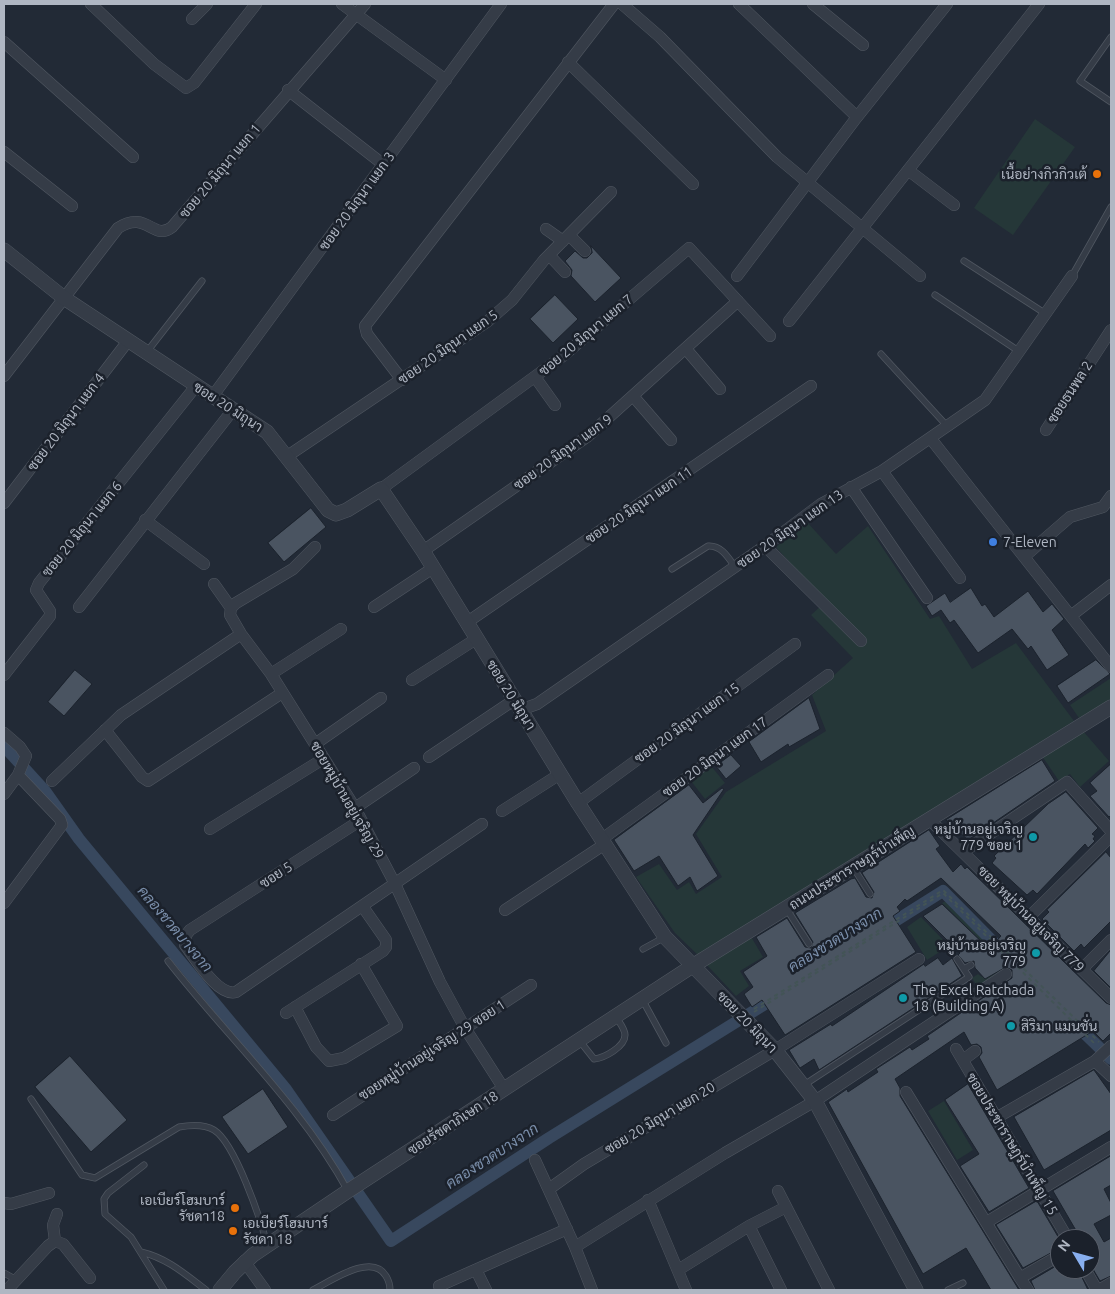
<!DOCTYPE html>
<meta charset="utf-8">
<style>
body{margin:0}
#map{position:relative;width:1115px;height:1294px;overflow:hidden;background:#222a36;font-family:Ubuntu,sans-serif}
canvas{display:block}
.frame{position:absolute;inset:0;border:5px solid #b0b7c3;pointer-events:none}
.north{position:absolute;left:1050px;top:1229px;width:50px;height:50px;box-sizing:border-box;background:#1b212b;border:1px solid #575d68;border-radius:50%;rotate:307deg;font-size:14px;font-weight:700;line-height:20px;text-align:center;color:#b0b7c3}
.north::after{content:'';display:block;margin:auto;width:18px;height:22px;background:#88afef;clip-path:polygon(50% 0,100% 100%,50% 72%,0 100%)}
</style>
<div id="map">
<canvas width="1115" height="1294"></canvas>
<div class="frame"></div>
<div class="north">N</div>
</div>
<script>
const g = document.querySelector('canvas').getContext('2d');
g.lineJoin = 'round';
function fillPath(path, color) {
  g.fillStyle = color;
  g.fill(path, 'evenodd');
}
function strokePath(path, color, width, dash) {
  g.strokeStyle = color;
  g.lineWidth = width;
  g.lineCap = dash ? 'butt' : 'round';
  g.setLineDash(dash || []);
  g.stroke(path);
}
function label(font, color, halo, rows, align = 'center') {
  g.font = font + ' Ubuntu,Sarabun,sans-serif';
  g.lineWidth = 5;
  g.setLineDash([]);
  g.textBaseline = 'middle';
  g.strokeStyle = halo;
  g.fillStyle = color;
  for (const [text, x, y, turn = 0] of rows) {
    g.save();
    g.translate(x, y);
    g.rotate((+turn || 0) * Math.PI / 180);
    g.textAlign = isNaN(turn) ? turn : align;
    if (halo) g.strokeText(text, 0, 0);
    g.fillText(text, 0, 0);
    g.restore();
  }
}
fillPath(new Path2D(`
 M1035,119l40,28 -62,88 -39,-27z
 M807,522l29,32 32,-28 62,93 9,-3 33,53 44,-26 58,78 -375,235 -24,-23 -39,-56 23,-13 18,26 12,-8 7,12 26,-17 -26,-43 30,-42 100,-61 -14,-36 41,-37 -42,-43 14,-13 -49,-55z
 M1111,678v21l-32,19 -9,-13z
 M1083,731l26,30 -29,26 -10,-13 -11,7 -17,-25z
 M711,766l14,17 -20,16 -14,-18z
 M946,901l65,65 -33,22 -6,-10 6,-4 4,3 24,-12 -64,-62z
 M921,917l28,29 -22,14 -20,-33z
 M750,935l13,22 -23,14 9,15 -13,10 -31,-33z
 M944,1101l29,49 -16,10 -29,-49z`), '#253738');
strokePath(new Path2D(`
 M4,746l41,45 34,48 206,249 106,153 158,-103 229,-142
 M881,930l62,-39 63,64
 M1075,1024l36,35`), '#38485e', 12);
const building = new Path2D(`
 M591,246l30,32 -26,24 -24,-26 1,-6 -7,-9 10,-10 8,7h4l5,-5z
 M555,295l23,24 -25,24 -23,-24z
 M311,508l15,19 -42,35 -16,-19z
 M971,588l11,18 3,-2 9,13 34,-26 15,21 9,-8 12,15 -12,11 17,25 -22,15 -16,-24 -3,3 -16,-20 -34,24 -24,-33 -4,3 -9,-13 -9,6 -6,-10 19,-13 5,9z
 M1096,660l14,14 -42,29 -11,-17z
 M75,670l17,14 -28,32 -16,-14z
 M809,698l11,31 -31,18 -1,-3 -27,18 -12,-20z
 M731,755l10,11 -15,13 -10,-13z
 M1042,760l13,21 -87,59 -22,-20z
 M1111,764v51l-2,2 -19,-21 7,-5 -7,-8z
 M689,785l14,18 19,-15 2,1 -31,46 25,41 -21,15 -7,-14 -12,9 -19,-30 -25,15 -20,-31z
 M1066,792l32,36 -6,6 3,2 -2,3 2,2 -7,7 -3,-4 -48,50 -4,-4 -6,5 -35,-32 4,-5 -2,-2 54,-52z
 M929,830l11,16 -4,3 17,23 8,-8 4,5 2,-2 139,136 5,2v28l-8,8 -10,-10 -96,59 -18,-33 3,-4 -1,-6 -4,-3 -6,1 -7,-13 -69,47 5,9v8l119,194h-28l-25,-42 -43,26 -95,-172 19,-13 1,3 30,-20 -2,-3 34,-22 2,3 17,-11 -2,-3 85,-58v-8l-6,-3 -21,12 -10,-11 -1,-7 -9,2 -7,-8 2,-2 -37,-37 19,-12 47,45 12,-13 -60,-58 -34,23 -2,-2 -8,8 3,4 -7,5 23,36 -131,83 -23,-35 -10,7 -8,-13 9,-7 -10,-15 24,-16 -11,-19 31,-19 18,29 6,1 2,-6 -18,-29 56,-34 4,-1 11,19 6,1 2,-6 -12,-19z
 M1106,852l5,6v63l-27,27 -3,-4 -7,7 -32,-32 7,-7 -2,-2z
 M1111,950v38l-17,-17z
 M938,958l5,7 9,-7 10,18 -143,94 -5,-11 -14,9 -2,-3 -9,-15 42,-26 1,2 92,-62 1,2z
 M70,1056l57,64 -36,32 -56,-65z
 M1094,1070l17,24v36l-67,40 -30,-53z
 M968,1084l61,104 -40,24 -29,-46 19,-12 -34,-54z
 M263,1089l25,38 -40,27 -26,-37z
 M1111,1156v29l-7,4 7,14v12l-17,9 10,18 7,-4v38l-11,5 -10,-17v-25h-9l-28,-48z
 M1037,1201l23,39v8l-37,20 -27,-43z
 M1060,1264v5h18l10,21h-53l-4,-9z`);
fillPath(building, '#4a5461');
strokePath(building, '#1c232d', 1);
const service = new Path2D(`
 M1111,37l-31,44 31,21
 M964,261l82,53
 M1072,276l39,-69
 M935,295l85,57
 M146,353l56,-72
 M881,354l67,73
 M672,569l36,-23c13,-1 20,11 27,21
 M853,867l17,27
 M786,908l23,36
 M643,949l22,-12
 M168,961c60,77 133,144 180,230
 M964,969l7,-4
 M642,999l24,44
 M579,1040l15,19c10,-1 31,-12 31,-24 0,-6 -6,-13 -9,-18
 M804,1085l165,-108 -12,-18
 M31,1099l51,76 13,3 84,-51c11,-2 25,-3 35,3 21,13 47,90 53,115
 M144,1165l-36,28 -4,6 1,15 26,23 33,53
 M141,1252c26,6 44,22 65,38
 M4,1273l11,6
 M313,1290c18,-9 59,-38 73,-14 3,5 4,9 4,14
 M948,1290l15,-7`);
const minor = new Path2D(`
 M91,4l63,60 32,24 8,-5 62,-79
 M342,4l104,76
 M622,4l38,33 117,120 143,119
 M739,4l118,113
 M813,4l50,41
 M192,19l15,-15
 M4,42l129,115
 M568,62l125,122
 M288,90l96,75
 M4,152l68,54
 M908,170l46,35
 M546,229l17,12
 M569,235l16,16
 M549,255l16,17
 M737,276l120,-159 90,-113
 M789,321l250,-317
 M686,349l34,40
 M4,376l114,-148c29,-19 35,14 54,-1l193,-223
 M535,377l20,28
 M402,380l-35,-46 -2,-8 249,-322
 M633,396l38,44
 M212,397l289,-393
 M1046,430l65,-100
 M931,439l180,228
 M286,457l202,-136 24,-21 32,-40 67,-68
 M882,471l78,107
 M851,487l76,111
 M381,489l182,-133 126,-108 81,88
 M4,503l124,-162
 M145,520l59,44
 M765,546l96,95
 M315,547l-22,22 -57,34 -5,5 -1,7 11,19 30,40 84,134 40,76 45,98 25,46 39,61
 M423,551l165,-115 150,-135
 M1025,556l45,-39 33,-10 8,-11
 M214,584l17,24
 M79,607l153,-196
 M374,607l59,-39
 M1072,615l39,-30
 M466,623l345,-237
 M271,674l70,-45
 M4,675l46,-59v-5l-14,-21 3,-7 157,-197
 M412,680l64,-41
 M520,710l17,-6 228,-158 56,-42 61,-33 103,-71 87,-124
 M105,730l37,47 6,4 134,-88
 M4,733l16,14 6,9 -8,19 -14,19
 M315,744l66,-46
 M429,757l85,-57
 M52,781l69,-66 120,-81
 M578,803l217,-159
 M355,808l59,-40
 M502,811l58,-37
 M361,820l-171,110 -4,5 -1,10c10,13 33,52 51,47l246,-168
 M930,820l181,178
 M210,829l113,-70
 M602,839l226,-164
 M963,852l104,-70 44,49
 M4,903l58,-78 -2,-6 -42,-44
 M505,910l100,-66
 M1029,917l82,-81
 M1082,969l29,-29
 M295,1007l21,40 13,14 15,-3 53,-32 -36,-62
 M286,1013l97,-62 3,-4v-7l-23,-33
 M956,1049l112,190
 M963,1060l12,-9
 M1095,1061l16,15
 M906,1092l114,186 40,-23
 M333,1115l198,-130
 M996,1118l99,-57 16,-15
 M535,1160l40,87 17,43
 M549,1189l35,-25 191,-114 144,-91
 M778,1191l51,99
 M648,1200l38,90
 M4,1203l7,1 38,-11
 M987,1222l124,-75
 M749,1226l32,64
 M55,1241l-2,-16 4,-11
 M575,1247l150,-94 90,-52 191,-127
 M244,1261l21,29
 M1085,1269l12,21
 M476,1270l10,20
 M678,1270l71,-44 37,-19
 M1020,1278l8,12
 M439,1286l128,-57
 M7,1290l41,-44 7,-5 8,3 27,34
 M1099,1290l12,-7`);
const tertiary = new Path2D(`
 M4,250l60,48 203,134 61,78 8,4 11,-4 34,-21 42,62 155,252 87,134 110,113 40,51 101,189
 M220,1290l15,-18 18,-17 95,-64 346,-226 417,-258`);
strokePath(service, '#505761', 7);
strokePath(minor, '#505761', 12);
strokePath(tertiary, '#505761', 15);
strokePath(new Path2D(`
 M754,1009l189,-119 156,152
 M754,1012l189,-119 152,151`), '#435456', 2, [4, 4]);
strokePath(service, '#353c47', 5.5);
strokePath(minor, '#353c47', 11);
strokePath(tertiary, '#353c47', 14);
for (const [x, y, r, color] of [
 [1097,174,5,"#e8710a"],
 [993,542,5,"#3f7fe0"],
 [1033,837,5,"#0f9aa8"],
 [1036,953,5,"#0f9aa8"],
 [903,998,5,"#0f9aa8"],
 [1011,1026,5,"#0f9aa8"],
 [235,1208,5,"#e8710a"],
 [233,1231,5,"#e8710a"]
]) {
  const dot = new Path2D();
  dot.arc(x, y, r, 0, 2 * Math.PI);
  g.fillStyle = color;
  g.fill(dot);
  strokePath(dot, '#1b212b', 2);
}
label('14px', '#b0b7c3', '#1b212b', [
 ["ซอย 20 มิถุนา แยก 1",220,171,-50],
 ["ซอย 20 มิถุนา แยก 3",357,201,-54],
 ["ซอย 20 มิถุนา แยก 7",586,335,-40],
 ["ซอย 20 มิถุนา แยก 5",448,347,-35],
 ["ซอยธนพล 2",1070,392,-57],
 ["ซอย 20 มิถุนา",228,407,33],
 ["ซอย 20 มิถุนา แยก 4",66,422,-53],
 ["ซอย 20 มิถุนา แยก 9",563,452,-36],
 ["ซอย 20 มิถุนา แยก 11",639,505,-34],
 ["ซอย 20 มิถุนา แยก 6",82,529,-51],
 ["ซอย 20 มิถุนา แยก 13",790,529,-35],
 ["ซอย 20 มิถุนา",511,695,58],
 ["ซอย 20 มิถุนา แยก 15",687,723,-36],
 ["ซอย 20 มิถุนา แยก 17",715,757,-36],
 ["ซอยหมู่บ้านอยู่เจริญ 29",347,800,60],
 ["ถนนประชาราษฎร์บำเพ็ญ",852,868,-32],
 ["ซอย 5",276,875,-33],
 ["ซอย หมู่บ้านอยู่เจริญ 779",1031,919,45],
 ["ซอย 20 มิถุนา",747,1022,46],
 ["ซอยหมู่บ้านอยู่เจริญ 29 ซอย 1",432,1050,-33],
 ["ซอย 20 มิถุนา แยก 20",660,1118,-31],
 ["ซอยรัชดาภิเษก 18",453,1123,-33],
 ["ซอยประชาราษฎร์บำเพ็ญ 15",1012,1144,59]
]);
label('14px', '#b0b7c3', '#1b212b', [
 ["เนื้อย่างกิวกิวเต้",1087,174],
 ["7-Eleven",1003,542,"left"],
 ["หมู่บ้านอยู่เจริญ",1023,829],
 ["779 ซอย 1",1023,845],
 ["หมู่บ้านอยู่เจริญ",1026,945],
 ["779",1026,961],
 ["The Excel Ratchada",913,990,"left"],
 ["18 (Building A)",913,1006,"left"],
 ["สิริมา แมนชั่น",1021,1026,"left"],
 ["เอเบียร์โฮมบาร์",225,1200],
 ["รัชดา18",225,1216],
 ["เอเบียร์โฮมบาร์",243,1223,"left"],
 ["รัชดา 18",243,1239,"left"]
], 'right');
label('italic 15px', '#7a8eaa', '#1b212b', [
 ["คลองชวดบางจาก",175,929,50],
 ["คลองชวดบางจาก",835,940,-32],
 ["คลองชวดบางจาก",492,1156,-33]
]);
</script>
